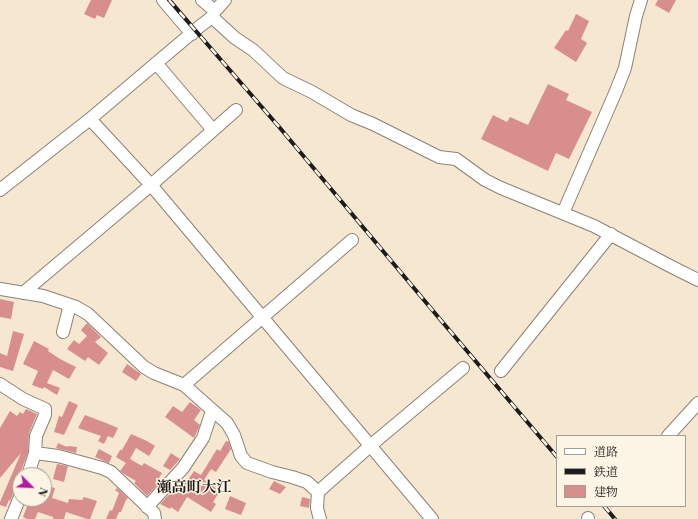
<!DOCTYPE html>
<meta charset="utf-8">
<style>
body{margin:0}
#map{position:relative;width:698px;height:519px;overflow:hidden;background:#f6e8d0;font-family:"Libre Bodoni","Noto Serif JP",serif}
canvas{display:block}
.legend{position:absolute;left:556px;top:435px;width:130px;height:72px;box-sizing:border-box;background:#fcf5e5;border:1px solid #a29e95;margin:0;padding:5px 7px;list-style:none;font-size:12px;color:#1c1c1c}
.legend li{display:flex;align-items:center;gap:8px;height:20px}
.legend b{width:20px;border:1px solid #a29e95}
.north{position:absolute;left:12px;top:467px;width:40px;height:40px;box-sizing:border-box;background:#fcf5e5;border:1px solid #a29e95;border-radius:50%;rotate:114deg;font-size:11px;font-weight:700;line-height:16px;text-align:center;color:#1c1c1c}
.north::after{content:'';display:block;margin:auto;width:14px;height:18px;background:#b5179e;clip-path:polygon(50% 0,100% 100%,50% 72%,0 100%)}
</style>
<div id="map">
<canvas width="698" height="519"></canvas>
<ul class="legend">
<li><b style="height:5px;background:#fff"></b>道路</li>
<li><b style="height:5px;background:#1c1c1c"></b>鉄道</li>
<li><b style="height:11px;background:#d88e8d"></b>建物</li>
</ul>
<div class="north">N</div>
</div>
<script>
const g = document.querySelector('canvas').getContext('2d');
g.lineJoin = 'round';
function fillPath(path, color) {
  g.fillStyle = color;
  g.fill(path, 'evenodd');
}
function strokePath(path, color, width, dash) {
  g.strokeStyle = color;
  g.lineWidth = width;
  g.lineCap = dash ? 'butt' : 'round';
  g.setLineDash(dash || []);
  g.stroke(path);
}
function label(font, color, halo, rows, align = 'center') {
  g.font = font + ' "Libre Bodoni","Noto Serif JP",serif';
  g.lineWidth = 3;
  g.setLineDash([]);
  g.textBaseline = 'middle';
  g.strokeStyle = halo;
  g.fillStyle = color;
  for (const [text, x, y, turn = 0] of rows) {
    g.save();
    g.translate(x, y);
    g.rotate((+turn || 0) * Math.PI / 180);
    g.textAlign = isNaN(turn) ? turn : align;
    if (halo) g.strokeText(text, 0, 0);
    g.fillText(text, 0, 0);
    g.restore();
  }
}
fillPath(new Path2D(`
 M91,0h21l-8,18 -7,-3 -2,4 -11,-5z
 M658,0h18l-7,13 -14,-8z
 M576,14l13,7 -8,18 6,4 -11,19 -22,-14 12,-18 2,1z
 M548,84l21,10 -3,6 26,12 -23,47 -13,-6 -8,18 -67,-32 12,-24 14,7 3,-5 18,8z
 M0,299l14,3 -3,17 -11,-2z
 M87,323l14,14 -6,5 13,11 -9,12 -11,-8 -3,4 -18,-12 7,-9 5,4 8,-8 -6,-6z
 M13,331l11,3 -11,37 -13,-4v-14l7,3z
 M34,341l15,8 -1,2 12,8 16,8 -7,12 -16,-9 -6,13 13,5 -3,7 -13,-8 -1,2 -11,-4 6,-14 -15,-7z
 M127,364l14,10 -5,7 -14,-9z
 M69,401l9,4 -14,30 -10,-3 5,-16 3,1z
 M190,402l11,8 -7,10 6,5 -6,13 -29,-21 8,-11 9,6z
 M26,409l11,5 -8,19 -1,19 -7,19 -1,-1v18l-1,2 -3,1 -3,3 -3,7 -1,-1 -3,7 -6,-2v-3l21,-49 -21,25v-50l10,-17 7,5 3,-4 3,2z
 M85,415l21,8 12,5 -5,10 -5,-2 -4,8 -6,-3 3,-5 -23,-8z
 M131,434l16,7 8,5 -6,10 -13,-8 -6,11 12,7 2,-3 18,10 -3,5 3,2 -15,16 -13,-13 2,-2 -12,-7 -4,-3 6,-8 -10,-6 4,-7h2z
 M226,441l3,1 2,7 -15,23 -5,-3 -7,11 16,11 -7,11 3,2 -5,8 -24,-15 -9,15 -7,-5 -1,2 -10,-5 22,-23 4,2 8,-12 7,4 16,-26 3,2z
 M58,443l9,4 1,-1 9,1 -1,6 -20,-5z
 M99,449l13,7 -3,7 -14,-6z
 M171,453l9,6 -10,11 -7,-4z
 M57,464l11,2 -4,16 -11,-3z
 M274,481l12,6 -6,7 -11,-5z
 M47,486l8,2 -3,10 16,5 1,-4 13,1 2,-3 13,4 -7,18h-3l-21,-7 -2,7h-11v-2l-15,-5 -3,7h-8l-4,-2 6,-16 10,4 2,-6h3v-9h1z
 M117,488l11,10 -2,2 -5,12h-2l-3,7h-10l4,-9 2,1 7,-18 -4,-3z
 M230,496l16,7 -5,12 -16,-6z
 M302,497l8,2 -1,9 -9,-2z`), '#d88e8d');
const minor = new Path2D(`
 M163,0l29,34
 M202,0l13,11
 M212,17l23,21 18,12 30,28 29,14 39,23 22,9 66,33 17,2 29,21 16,8 93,38 78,41 26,13
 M156,63l57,67
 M90,119l61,66 281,334
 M0,190l90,-71 109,-92 13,-10 3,-6 10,-11
 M563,213l53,-122 9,-23 11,-52 5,-16
 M0,289l43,7 33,11 12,7 56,53 10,6 30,12 43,38 7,12 7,21 6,7 25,9 20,5 15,5 11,10
 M23,293l128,-108 85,-75
 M63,332l7,-27
 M501,371l110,-137
 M0,384l23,15 22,10v6l-9,21 -1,17 -7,22
 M184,385l168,-145
 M668,436l30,-33
 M35,453l23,3 44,12 9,4 43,41 1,6
 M147,507l36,-39 20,-30 9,-27
 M11,519l9,-22
 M320,519l-3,-11 1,-16 52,-46 93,-78
 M588,519v-1`);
strokePath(minor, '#898276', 14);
strokePath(minor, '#fff', 12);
const rail = new Path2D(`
 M169,0l111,128 159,190 118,139
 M604,506l11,13`);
strokePath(rail, '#1c1c1c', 4);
strokePath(rail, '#fcf5e5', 2.5, [8]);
label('bold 15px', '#1c1c1c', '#fcf5e5', [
 ["瀬高町大江",194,488]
]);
</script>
